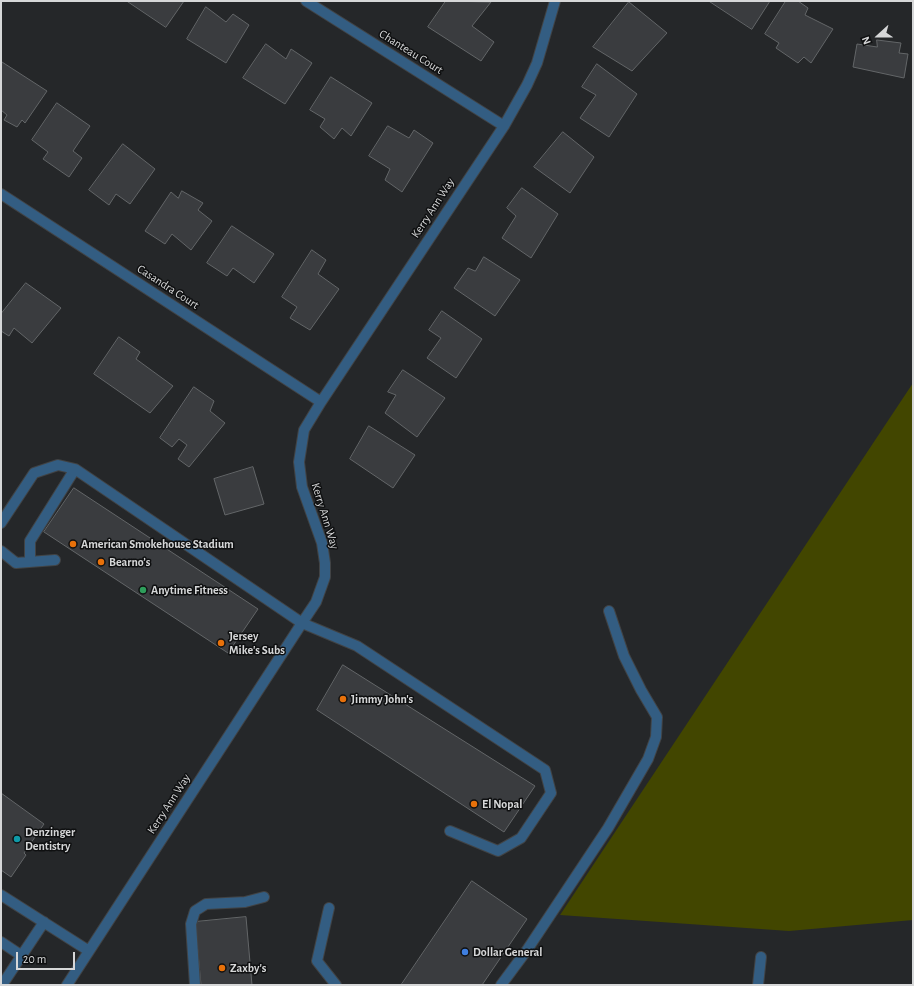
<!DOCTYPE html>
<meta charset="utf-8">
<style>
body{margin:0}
#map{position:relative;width:914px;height:986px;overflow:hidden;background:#252729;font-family:"Alegreya Sans",sans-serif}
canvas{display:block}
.frame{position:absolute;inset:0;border:2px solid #d6d7d8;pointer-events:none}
.north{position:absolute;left:858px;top:16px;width:40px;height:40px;-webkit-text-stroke:3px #0f1011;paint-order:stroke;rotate:249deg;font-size:11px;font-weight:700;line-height:16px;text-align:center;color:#d6d7d8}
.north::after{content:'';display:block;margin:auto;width:14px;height:18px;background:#d6d7d8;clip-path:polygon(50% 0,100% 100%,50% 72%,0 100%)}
.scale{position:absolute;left:16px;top:952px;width:59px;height:18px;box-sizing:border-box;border:2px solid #d6d7d8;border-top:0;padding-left:5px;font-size:12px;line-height:14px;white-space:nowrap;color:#d6d7d8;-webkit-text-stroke:3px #0f1011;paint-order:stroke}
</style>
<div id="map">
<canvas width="914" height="986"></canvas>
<div class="frame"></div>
<div class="north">N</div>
<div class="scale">20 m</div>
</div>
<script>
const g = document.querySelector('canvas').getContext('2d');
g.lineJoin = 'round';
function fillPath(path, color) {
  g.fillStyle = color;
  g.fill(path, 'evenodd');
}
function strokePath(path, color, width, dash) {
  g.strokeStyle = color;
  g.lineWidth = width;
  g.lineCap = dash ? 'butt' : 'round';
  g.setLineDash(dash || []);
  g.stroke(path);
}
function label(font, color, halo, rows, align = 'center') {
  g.font = font + ' "Alegreya Sans",sans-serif';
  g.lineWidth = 3;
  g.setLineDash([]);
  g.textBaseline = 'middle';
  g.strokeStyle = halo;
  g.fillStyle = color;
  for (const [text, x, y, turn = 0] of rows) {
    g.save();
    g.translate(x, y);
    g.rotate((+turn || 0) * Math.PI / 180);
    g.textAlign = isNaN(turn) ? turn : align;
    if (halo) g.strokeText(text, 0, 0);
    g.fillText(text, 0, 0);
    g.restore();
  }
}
fillPath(new Path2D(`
 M913,383v537l-124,11 -229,-16z`), '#424600');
const building = new Path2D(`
 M127,1h57l-18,26z
 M446,1l45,1 -19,24 22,16 -13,19 -53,-34z
 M709,1h61l-18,28z
 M786,1h12l10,7 -3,7 28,14 -22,34 -7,-6 -6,6 -22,-15 3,-5 -14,-9z
 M629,2l38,31 -35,38 -39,-24z
 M206,7l20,15 7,-8 16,11 -23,38 -39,-24z
 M877,40l24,3 -2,10 9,1 -4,24 -51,-11 4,-23 20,3z
 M266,44l20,15 5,-10 21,14 -27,41 -42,-26z
 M2,62l45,29 -22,32 -3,-3 -5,7 -13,-7 3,-5 -6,-5z
 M597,64l40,30 -28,43 -29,-19 16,-23 -14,-8z
 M331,77l41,26 -21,33 -9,-8 -8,11 -14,-12 5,-8 -15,-9z
 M57,103l33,23 -17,25 9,7 -13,19 -26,-18 5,-7 -16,-12z
 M388,126l21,12 5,-8 19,13 -31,49 -17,-12 5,-11 -21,-13z
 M563,132l31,25 -24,36 -36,-26z
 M123,144l32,25 -25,35 -14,-10 -7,11 -20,-15z
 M522,188l36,26 -27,44 -29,-20 14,-22 -9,-8z
 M182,191l21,12 -5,7 14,11 -21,29 -19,-16 -7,10 -20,-13 26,-39 7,6z
 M232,226l42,28 -20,29 -21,-15 -6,8 -20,-13z
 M312,250l14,10 -8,14 21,15 -29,41 -20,-12 7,-11 -15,-10z
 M484,257l36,23 -25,36 -41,-28 14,-20 7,3z
 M26,283l35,25 -29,35 -18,-15 -5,8 -8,-5v-17z
 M442,311l40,28 -26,39 -29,-20 14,-20 -12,-8z
 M119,337l21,15 -4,7 37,27 -23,27 -56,-39z
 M403,370l42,28 -28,39 -32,-24 11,-18 -8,-3z
 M194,387l20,14 -4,10 15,12 -36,44 -11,-8 9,-14 -8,-6 -7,8 -12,-9z
 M369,426l46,29 -22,33 -43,-29z
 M253,467l11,37 -39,11 -11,-36z
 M74,488l184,121 -30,44 -184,-121z
 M343,665l192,121 -31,46 -187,-122z
 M1,793l43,31 -20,29 2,2 -15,22 -10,-7z
 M472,881l55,38 -45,66h-79l-1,-1z
 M246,917l6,68h-51l-6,-63z`);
fillPath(building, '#3a3c3f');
strokePath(building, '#636668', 1);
const minor = new Path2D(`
 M306,1l198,125
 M1,194l320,208
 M1,523l33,-50 24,-8 17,4 227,154 55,23 188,124 6,23 -30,45 -23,13 -48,-20
 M1,551l15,12 39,-3
 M30,562v-21l45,-72
 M1,895l88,56
 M329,908l-12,53 19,24
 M1,942l21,14
 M2,985l42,-63
 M67,985l235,-362 14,-21 9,-25v-14l-3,-20 -20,-56 -3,-25 5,-32 17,-28 183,-276 23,-41 10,-22 18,-62
 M195,985l-4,-61 4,-13 11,-7 39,-2 19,-5
 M501,985l26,-35 81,-122 40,-69 8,-22 1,-20 -16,-27 -17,-34 -15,-45
 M758,985l3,-28`);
strokePath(minor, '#414345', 12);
strokePath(minor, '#335d82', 10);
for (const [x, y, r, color] of [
 [73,544,4,"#e8710a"],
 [101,562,4,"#e8710a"],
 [143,590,4,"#2e9e5b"],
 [221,643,4,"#e8710a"],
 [343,699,4,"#e8710a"],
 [474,804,4,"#e8710a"],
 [17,839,4,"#0f9aa8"],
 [465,952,4,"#3f7fe0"],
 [222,968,4,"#e8710a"]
]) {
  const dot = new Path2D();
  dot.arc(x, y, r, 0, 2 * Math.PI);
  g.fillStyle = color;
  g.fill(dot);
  strokePath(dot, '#0f1011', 1.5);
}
label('12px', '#d6d7d8', '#0f1011', [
 ["Chanteau Court",411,52,32],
 ["Kerry Ann Way",433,208,-57],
 ["Casandra Court",168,287,33],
 ["Kerry Ann Way",325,516,73],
 ["Kerry Ann Way",169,804,-57]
]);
label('bold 12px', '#d6d7d8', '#0f1011', [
 ["American Smokehouse Stadium",81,544],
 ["Bearno’s",109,562],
 ["Anytime Fitness",151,590],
 ["Jersey",229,636],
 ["Mike's Subs",229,650],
 ["Jimmy John's",351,699],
 ["El Nopal",482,804],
 ["Denzinger",25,832],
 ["Dentistry",25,846],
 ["Dollar General",473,952],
 ["Zaxby's",230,968]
], 'left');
</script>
